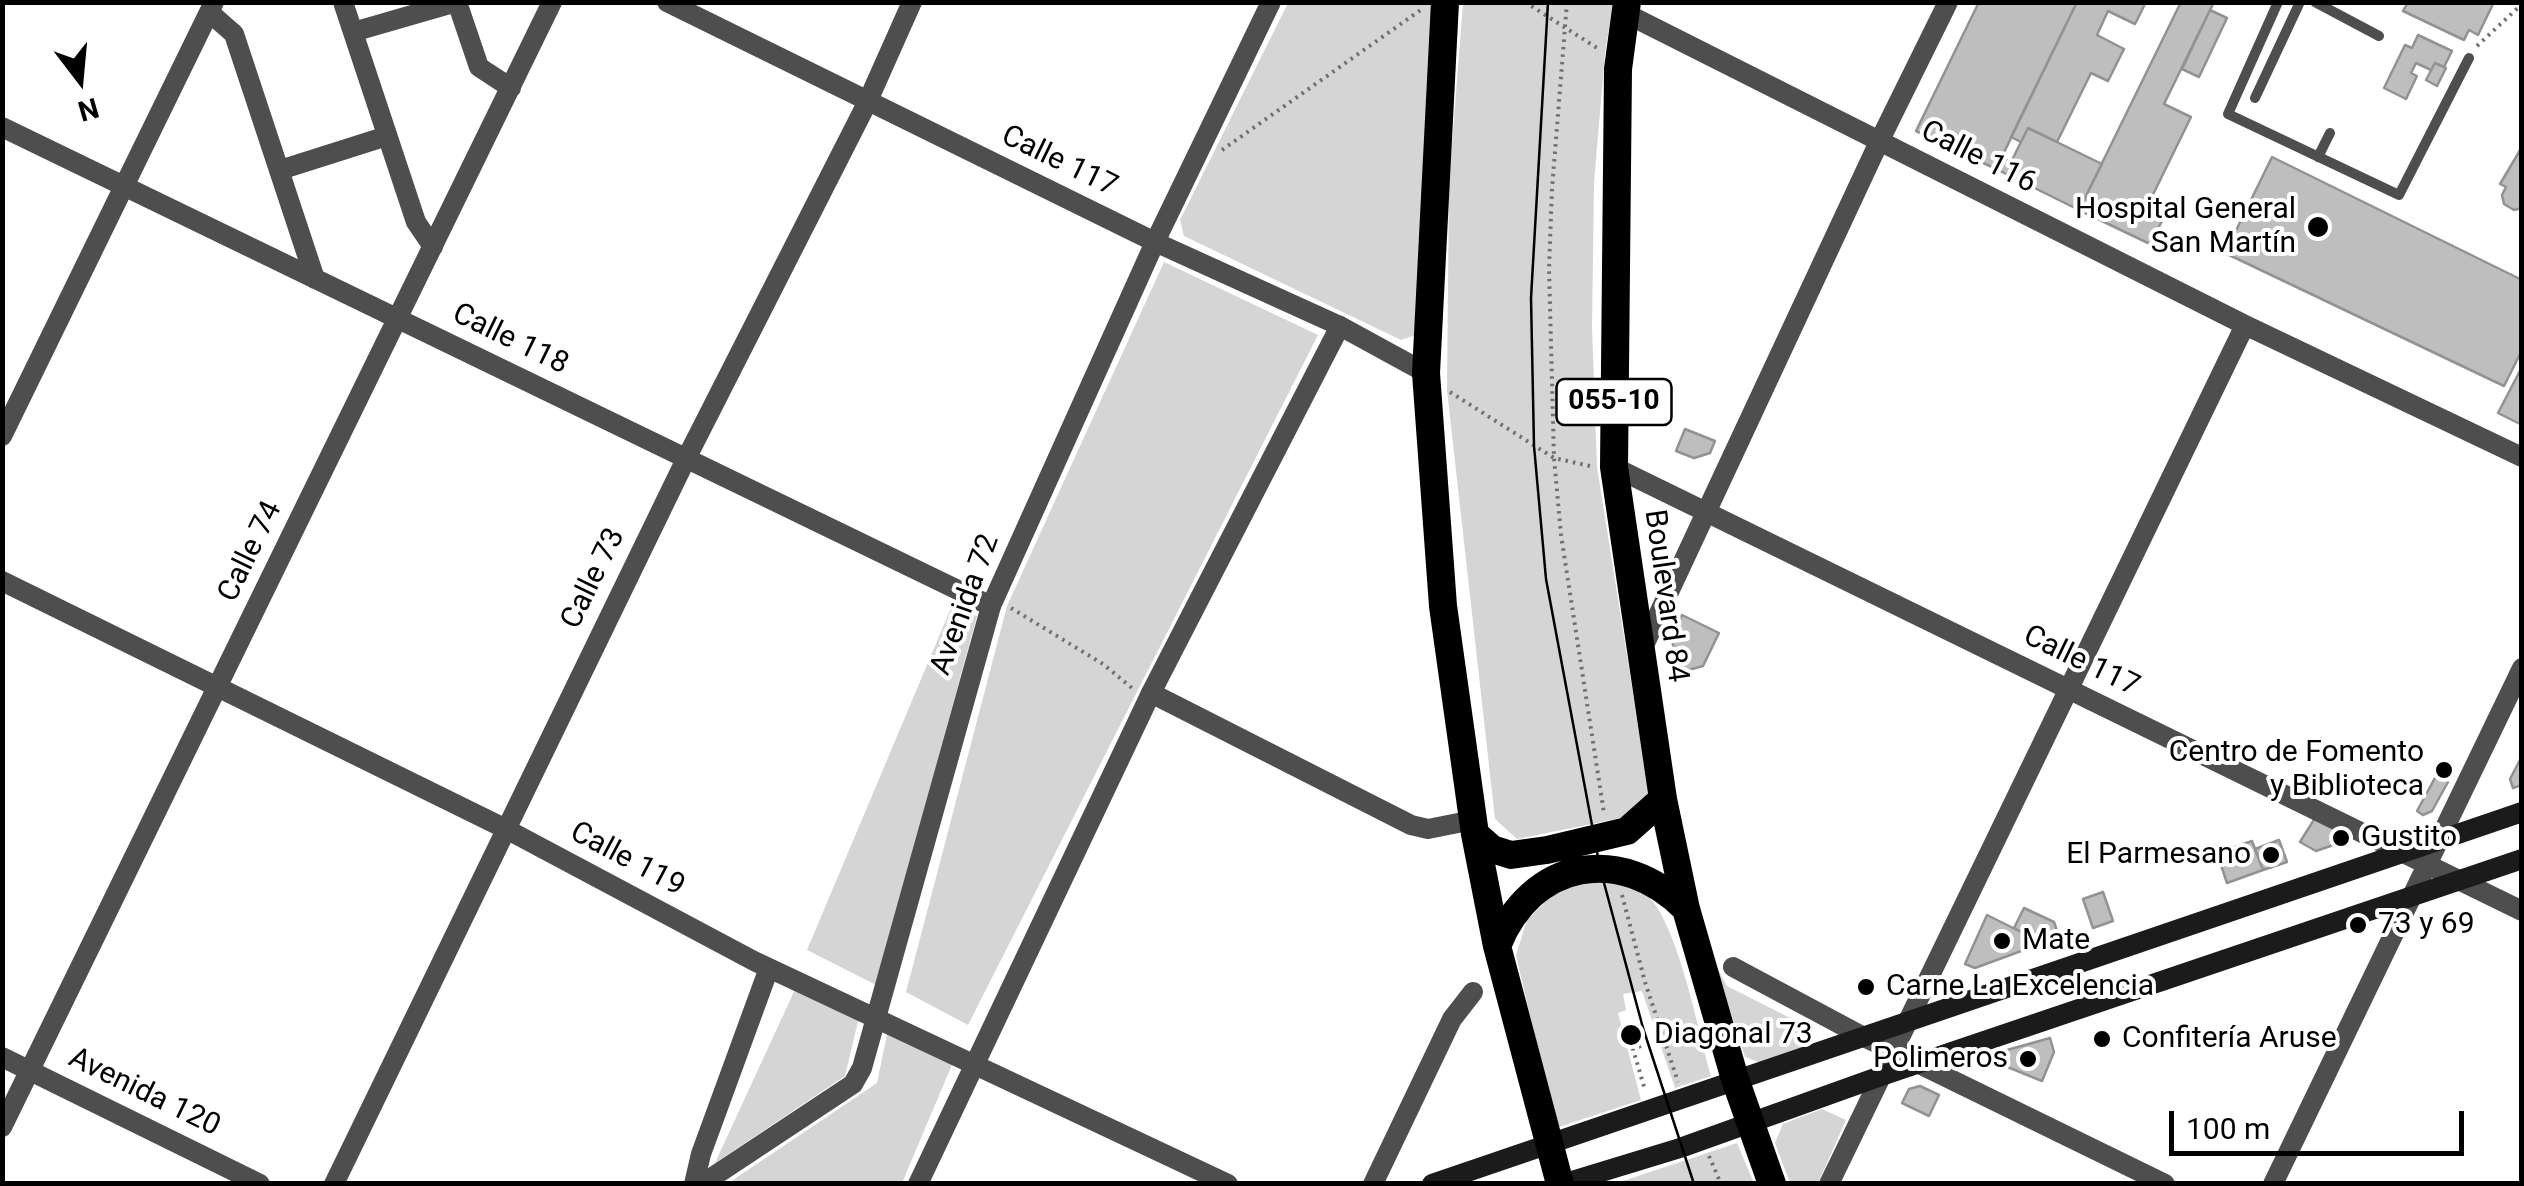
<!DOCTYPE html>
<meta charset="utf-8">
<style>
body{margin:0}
#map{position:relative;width:2524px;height:1186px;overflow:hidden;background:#fff;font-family:Roboto,sans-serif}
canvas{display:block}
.frame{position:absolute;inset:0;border:5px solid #000;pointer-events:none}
.north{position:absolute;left:30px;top:30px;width:100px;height:100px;-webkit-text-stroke:8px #fff;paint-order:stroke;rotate:164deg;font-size:28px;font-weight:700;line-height:40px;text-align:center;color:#000}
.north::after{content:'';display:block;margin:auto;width:35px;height:45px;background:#000;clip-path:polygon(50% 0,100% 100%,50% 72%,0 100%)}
.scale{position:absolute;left:2169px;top:1111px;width:295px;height:45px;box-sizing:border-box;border:5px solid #000;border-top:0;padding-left:12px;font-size:30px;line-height:35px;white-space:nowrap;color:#000;-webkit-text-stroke:8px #fff;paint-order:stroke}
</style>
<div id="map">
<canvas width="2524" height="1186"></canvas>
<div class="frame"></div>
<div class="north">N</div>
<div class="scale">100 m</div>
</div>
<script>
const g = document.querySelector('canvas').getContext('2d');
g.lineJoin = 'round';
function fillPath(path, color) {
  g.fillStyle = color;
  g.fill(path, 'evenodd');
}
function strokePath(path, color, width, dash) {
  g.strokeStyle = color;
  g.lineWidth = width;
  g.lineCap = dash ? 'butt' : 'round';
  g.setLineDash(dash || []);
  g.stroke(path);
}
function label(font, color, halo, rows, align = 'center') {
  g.font = font + ' Roboto,sans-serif';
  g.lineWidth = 8;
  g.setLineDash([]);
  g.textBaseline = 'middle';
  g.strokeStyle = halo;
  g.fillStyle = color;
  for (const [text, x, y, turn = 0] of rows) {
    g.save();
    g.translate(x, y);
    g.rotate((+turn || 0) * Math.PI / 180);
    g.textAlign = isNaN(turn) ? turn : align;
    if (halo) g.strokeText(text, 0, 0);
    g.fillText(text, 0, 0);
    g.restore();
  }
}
fillPath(new Path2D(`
 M1288,3h148l-20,332 -15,5 -217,-104 -4,-16z
 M1463,3h150l-8,50 -11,130 -2,144 5,140 52,327 -17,22 -115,23 -22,-20 -48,-429 2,-208z
 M1164,262l154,73 -350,690 -62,-33 101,-386z
 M951,608l26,8 -101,369 -69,-35z
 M1593,881c19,1 35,2 52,13 32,23 54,141 66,182l-36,12 -33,-97 -19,3 3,16 -8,3 23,87 -85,28 -40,-173 11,-35 32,-31z
 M1716,966l11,20 83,42 3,11 -6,8 -43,17 -19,-7z
 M798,983l61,34 -14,59 -130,87z
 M889,1025l65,35 -52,123 -175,1 150,-101z
 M1822,1109l24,11 -28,63h-28l-15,-40 8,-19z
 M1737,1143l17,40h-137z`), '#d5d5d5');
const building = new Path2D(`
 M1979,2h98l-81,167 -80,-38z
 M2077,2h69l-11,22 -27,-13 -11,24 27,14 -16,32 -17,-8 -34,69 -29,-14 -7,14 -10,-5z
 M2181,2h33l-50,102 27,13 -47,96 18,8 -12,23 -71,-34z
 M2408,2h86l-16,33 -9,-5 -5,10 -61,-29z
 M2210,10l17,8 -28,59 -17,-8z
 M2418,35l34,16 -8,16 -9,-4 -4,7 -15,-7 -5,10 6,3 -11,23 -22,-11 21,-43 7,3z
 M2435,63l11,5 -9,18 -11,-6z
 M2028,128l74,36 -23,46 -83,-41 6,-11 9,4z
 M2522,147v61l-8,2 -10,-6 -2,-9 4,-8 -6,-3z
 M2272,157l250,123v70l-18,36 -279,-133z
 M2522,367v58l-24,-12z
 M1685,429l30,12 -5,12 -16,5 -18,-7z
 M1682,615l37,18 -16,33 -22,6 -10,-34z
 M2522,756v29l-9,3 -3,-9z
 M2436,776l12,6 -16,29 -9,4 -6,-4z
 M2315,818l27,15 3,8 -29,10 -16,-9z
 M2279,840l8,22 -24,8 -8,-21z
 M2252,841l11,29 -36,13 -10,-30z
 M2103,892l10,29 -20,7 -10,-29z
 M2024,908l30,14 5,15 -27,10 -5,-12 -13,-7z
 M1987,915l40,20 5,12 -57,21 -10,-4z
 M2050,1038l4,14 -12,29 -37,-15 2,-16z
 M1920,1086l19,9 -10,21 -27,-13 7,-14z`);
fillPath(building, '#bebebe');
strokePath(building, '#929292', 2.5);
strokePath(new Path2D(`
 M1525,2l72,46
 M1567,2l-15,187 -3,79 5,190 7,77 43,278
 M2477,46l45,-42
 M1222,150l200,-141
 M1450,392l104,66 36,8
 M1011,608l92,56 29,24
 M1622,895l23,87 33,100
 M1641,1046l-8,3 12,41
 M1709,1156l12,28`), '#707070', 4, [2.5, 5]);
strokePath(new Path2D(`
 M2278,2l-50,112 171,81 70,-137
 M2315,2l64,34
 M2255,98l45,-96
 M2318,157l12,-24`), '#4e4e4e', 10);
strokePath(new Path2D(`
 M343,2l73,220 17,25
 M457,2l22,65 32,21
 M667,2l488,240 185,84
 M209,12l25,22 81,245
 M1625,13l620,312 277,132
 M353,32l104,-30
 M2,127l989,479
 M280,170l107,-34
 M2,436l212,-434
 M1614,467l908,444
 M2,581l504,248 248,132 474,223
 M1640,654l239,-512 69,-140
 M1151,693l260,132 17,4 45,-9
 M1733,967l129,69 303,148
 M2,1127l550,-1125
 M334,1184l352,-725 181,-356 45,-101
 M694,1184l7,-30 68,-186
 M1373,1184l79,-165 21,-27
 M1829,1184l416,-859
 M2273,1184l249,-516`), '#4e4e4e', 20);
strokePath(new Path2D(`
 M2,1057l258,127
 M702,1184l151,-100 9,-16 129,-462 164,-364 116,-240
 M918,1184l233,-491 189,-367 86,47`), '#4e4e4e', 20);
strokePath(new Path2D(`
 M1432,1184l1090,-372
 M1562,1184l118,-36 201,-72 641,-217`), '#1b1b1b', 20);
strokePath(new Path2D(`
 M1445,2l-19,371 17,233 32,228 22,112 63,238
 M1627,2l-9,67 -4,398 49,332 23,110 49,170 37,105
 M1475,834l17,15 19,6 36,-5 80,-19 36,-32
 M1497,946c34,-86 124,-103 189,-37`), '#000', 28);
strokePath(new Path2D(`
 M1548,2l-17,296 3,148 12,133 54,289 43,160 51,156`), '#000', 2.5);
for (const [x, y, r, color] of [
 [2318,227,12,"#000"],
 [2444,770,10,"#000"],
 [2341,838,10,"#000"],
 [2271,855,10,"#000"],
 [2358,925,10,"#000"],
 [2002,941,10,"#000"],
 [1866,987,10,"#000"],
 [1631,1035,12,"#000"],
 [2102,1039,10,"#000"],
 [2028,1059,10,"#000"]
]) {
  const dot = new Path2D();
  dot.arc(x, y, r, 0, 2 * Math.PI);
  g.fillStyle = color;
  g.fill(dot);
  strokePath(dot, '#fff', 4);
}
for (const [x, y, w] of [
 [1614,402,115]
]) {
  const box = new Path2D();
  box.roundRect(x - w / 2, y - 23, w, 46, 8);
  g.fillStyle = '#fff';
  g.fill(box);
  strokePath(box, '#000', 2.5);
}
label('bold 28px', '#000', null, [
 ["055-10",1614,402]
]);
label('30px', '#000', '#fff', [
 ["Calle 116",1978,158,27],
 ["Calle 117",1059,162,26],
 ["Calle 118",510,340,26],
 ["Calle 74",251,552,-64],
 ["Calle 73",594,579,-64],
 ["Boulevard 84",1665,596,82],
 ["Avenida 72",966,605,-70],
 ["Calle 117",2081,662,26],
 ["Calle 119",627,860,28],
 ["Avenida 120",144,1093,26]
]);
label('30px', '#000', '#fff', [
 ["Hospital General",2296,210,"right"],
 ["San Martín",2296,244,"right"],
 ["Centro de Fomento",2424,753,"right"],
 ["y Biblioteca",2424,787,"right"],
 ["Gustito",2361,838],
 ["El Parmesano",2251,855,"right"],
 ["73 y 69",2378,925],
 ["Mate",2022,941],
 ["Carne La Excelencia",1886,987],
 ["Diagonal 73",1654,1035],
 ["Confitería Aruse",2122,1039],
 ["Polimeros",2008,1059,"right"]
], 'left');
</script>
